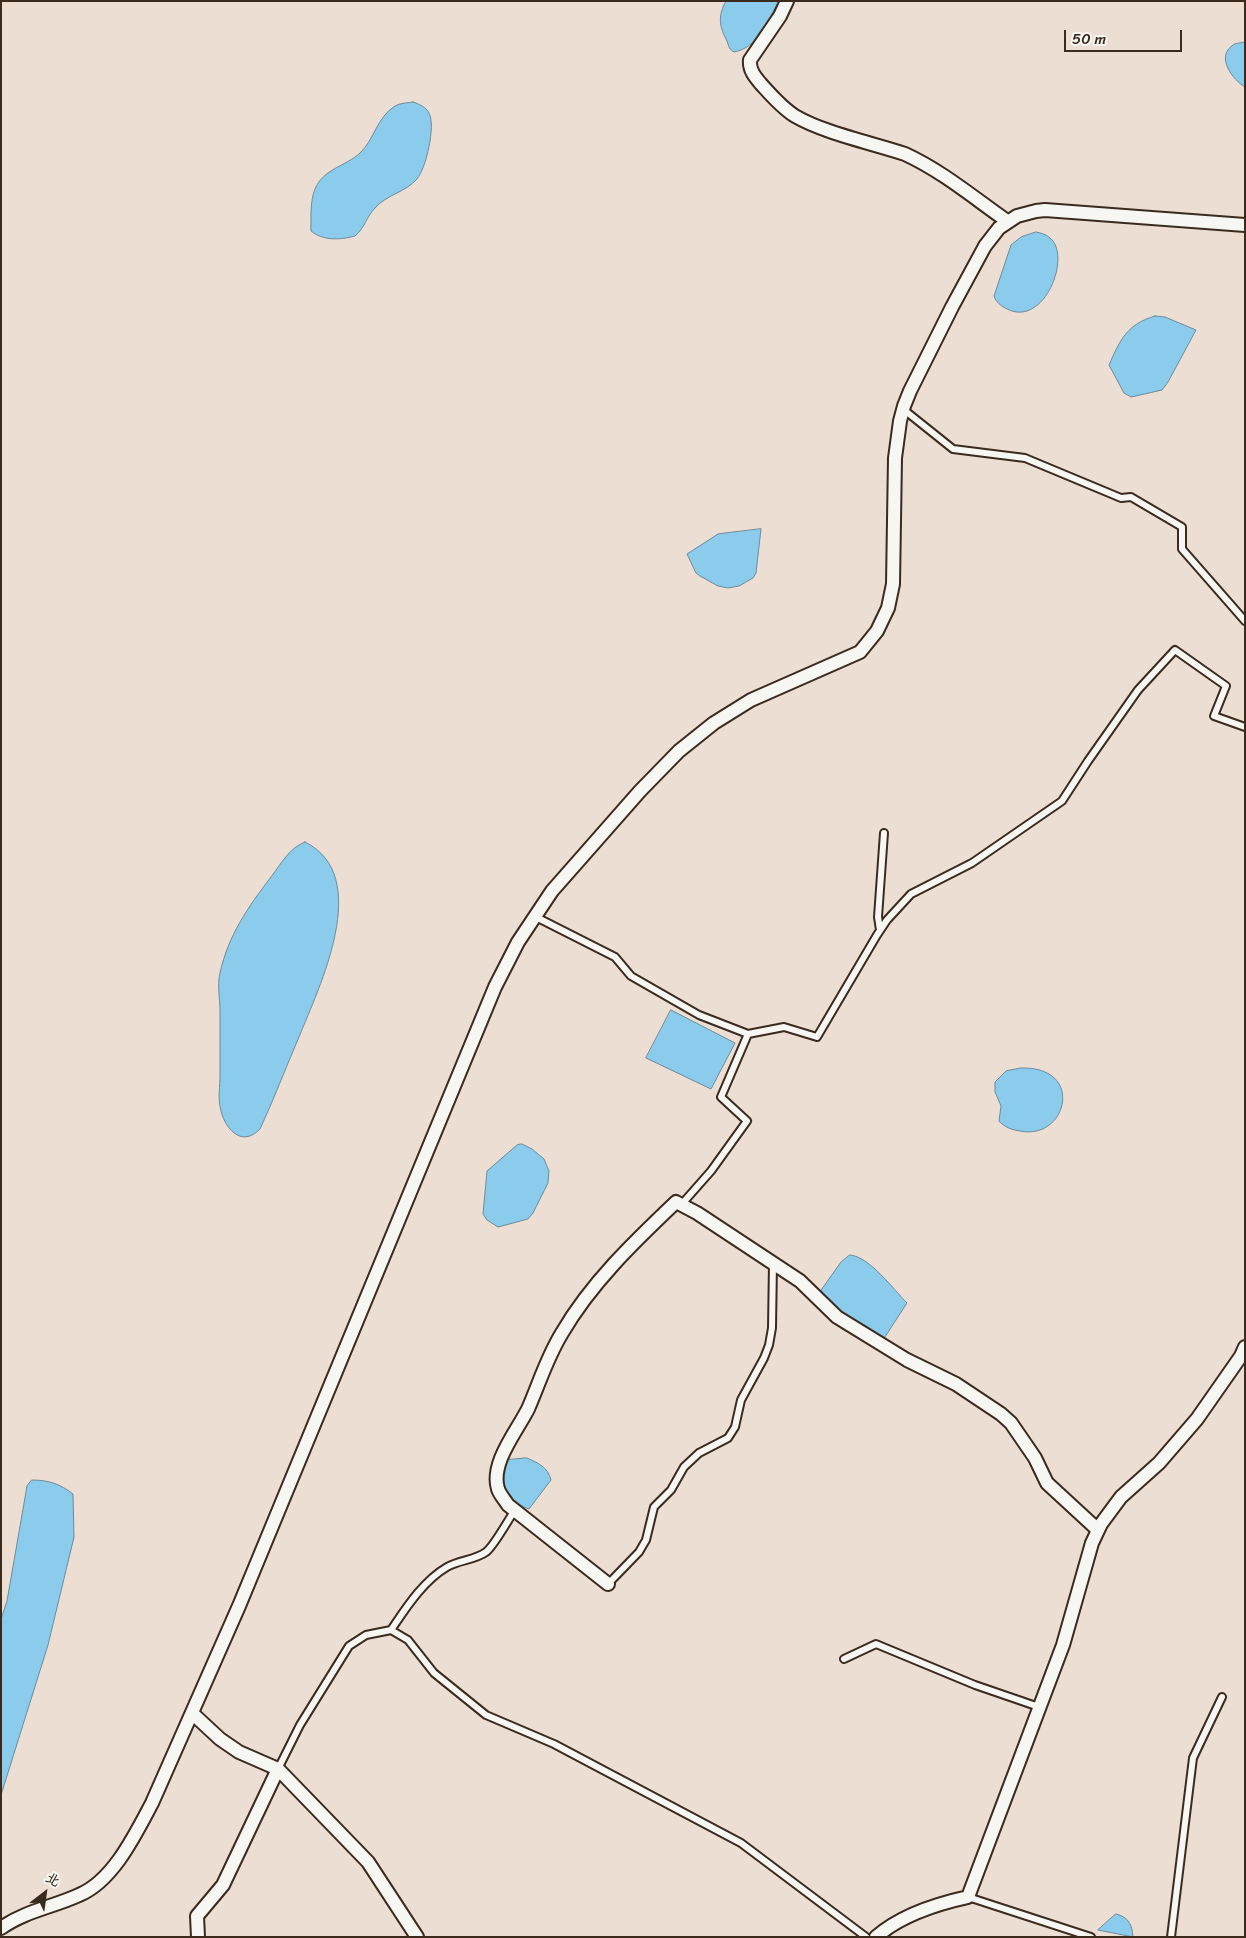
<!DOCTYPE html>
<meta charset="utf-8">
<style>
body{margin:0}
#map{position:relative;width:1246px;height:1938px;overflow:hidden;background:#edded3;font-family:Sriracha,"LXGW WenKai TC",sans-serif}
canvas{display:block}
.frame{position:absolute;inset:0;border:2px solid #3b2a1e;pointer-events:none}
.north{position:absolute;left:20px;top:1868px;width:50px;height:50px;-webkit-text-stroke:4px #f6f6f2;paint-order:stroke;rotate:30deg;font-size:14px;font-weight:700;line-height:20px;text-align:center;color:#3b2a1e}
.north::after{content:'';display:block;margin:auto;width:18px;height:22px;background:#3b2a1e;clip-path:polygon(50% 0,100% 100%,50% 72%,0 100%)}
.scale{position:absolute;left:1064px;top:30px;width:118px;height:22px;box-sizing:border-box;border:2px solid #3b2a1e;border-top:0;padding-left:6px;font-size:15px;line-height:18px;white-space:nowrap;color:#3b2a1e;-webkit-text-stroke:4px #f6f6f2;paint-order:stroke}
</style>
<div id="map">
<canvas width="1246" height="1938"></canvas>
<div class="frame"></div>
<div class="north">北</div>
<div class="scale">50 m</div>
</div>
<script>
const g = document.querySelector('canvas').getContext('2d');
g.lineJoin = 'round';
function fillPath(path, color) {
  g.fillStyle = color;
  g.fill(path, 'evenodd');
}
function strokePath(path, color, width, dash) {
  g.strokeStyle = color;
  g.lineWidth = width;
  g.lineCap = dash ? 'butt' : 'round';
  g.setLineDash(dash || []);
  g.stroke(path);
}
const water = new Path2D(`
 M726,1h53c-11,19 -21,47 -45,51 -6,-3 -5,-7 -8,-13 -7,-13 -8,-24 0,-38z
 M1245,42v45c-12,-7 -30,-30 -12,-42 2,-2 8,-2 12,-3z
 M413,102c6,2 13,5 16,11 7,13 -3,55 -12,66 -11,13 -31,16 -42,29 -8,8 -11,21 -20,28 -15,4 -32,5 -44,-5 0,-13 -1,-30 4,-42 8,-20 31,-23 45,-36 14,-13 17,-36 35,-47 5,-3 12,-3 18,-4z
 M1036,232c5,1 10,2 14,6 22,17 -5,90 -43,71 -6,-3 -11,-7 -13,-13l17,-51 10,-8z
 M1155,316l10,1 31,13 -28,52 -6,8 -31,7 -7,-4 -15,-28c11,-25 18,-41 46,-49z
 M761,529l-5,44 -3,5 -14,8 -11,2 -10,-2 -18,-10 -4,-3 -9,-19 31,-20z
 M305,842c69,34 14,145 -6,195 -13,30 -25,62 -39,92 -19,20 -37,-2 -40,-23 -2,-9 0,-20 0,-30 0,-22 0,-43 0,-65 0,-12 -3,-26 0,-38 8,-37 28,-66 51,-96 10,-13 18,-29 34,-35z
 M671,1010l64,33 -24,46 -65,-31z
 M1021,1068c65,-2 46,73 -1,63 -8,-1 -16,-4 -21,-10l2,-15 -6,-14v-10l11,-11z
 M522,1144l10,5 12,10 5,12 -1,12 -15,30 -5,6 -30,8 -11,-7 -4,-6 4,-43 30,-26z
 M850,1255c19,1 44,35 57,48l-24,37 -29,-16 -35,-31 22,-31z
 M527,1458c11,5 21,9 24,22l-22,29c-13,-4 -27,-18 -26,-33 0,-5 2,-11 4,-16z
 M32,1480c17,0 28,4 41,14l1,43 -26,108 -47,150v-176l6,-18 20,-115z
 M1116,1914c13,3 16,11 17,23l-35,-7z`);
fillPath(water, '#8bcbec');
strokePath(water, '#6b8b9a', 1);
const lane = new Path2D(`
 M903,409l50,40 72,9 96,40 10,-1 51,30v22l63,72
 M534,916l81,41 16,19 68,39 49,19 36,-7 33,10 60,-102 10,-15 24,-26 61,-31 90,-62 26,-40 50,-71 37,-40 51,36 -12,30 31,11
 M880,930l-2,-13 6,-84
 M681,1205l30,-34 36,-50 -26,-24 27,-63
 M608,1584l31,-32 7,-12 8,-33 17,-17 13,-23 15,-14 29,-15 7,-11 6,-27 23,-42 5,-13 3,-17 1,-65
 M391,1630l17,10 26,33 52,42 68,29 187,99 125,94
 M844,1659l32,-15 99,41 64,22
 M278,1769l22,-44 49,-79 17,-11 25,-5c15,-22 32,-49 56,-63 12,-7 28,-7 39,-15 8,-6 22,-32 29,-42
 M968,1897l123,40
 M1171,1937l22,-179 29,-61`);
const street = new Path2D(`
 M787,1l-7,15 -30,44c-1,10 5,17 11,24 10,11 21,24 34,32 29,17 77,27 110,38 37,17 69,44 102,67
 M608,1584l-100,-79c-3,-5 -8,-10 -10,-16 -8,-26 19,-58 30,-80 11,-25 19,-52 34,-76 29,-50 72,-91 114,-131l21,11 103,68 37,36 70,43 49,24 45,30 10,9 24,35 12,25 51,47
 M192,1713l28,26 19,13 39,17 90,93 49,75
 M1,1928c24,-17 52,-21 78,-33 34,-14 56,-60 73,-92l87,-197 256,-619 23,-45 34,-51 88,-100 39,-40 35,-28 37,-23 109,-48 17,-21 11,-23 5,-24 2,-126 5,-37 4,-15 6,-15 42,-84 33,-61 14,-18 18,-12 19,-5 9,-1 200,15
 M198,1937l-1,-21 26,-31 55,-116
 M876,1937c25,-22 60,-33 92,-40l95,-252 29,-102 9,-19 20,-27 38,-34 38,-44 44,-63 4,-9`);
strokePath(lane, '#3b2a1e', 10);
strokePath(street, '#3b2a1e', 16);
strokePath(lane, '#f6f6f2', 6);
strokePath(street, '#f6f6f2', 12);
</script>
